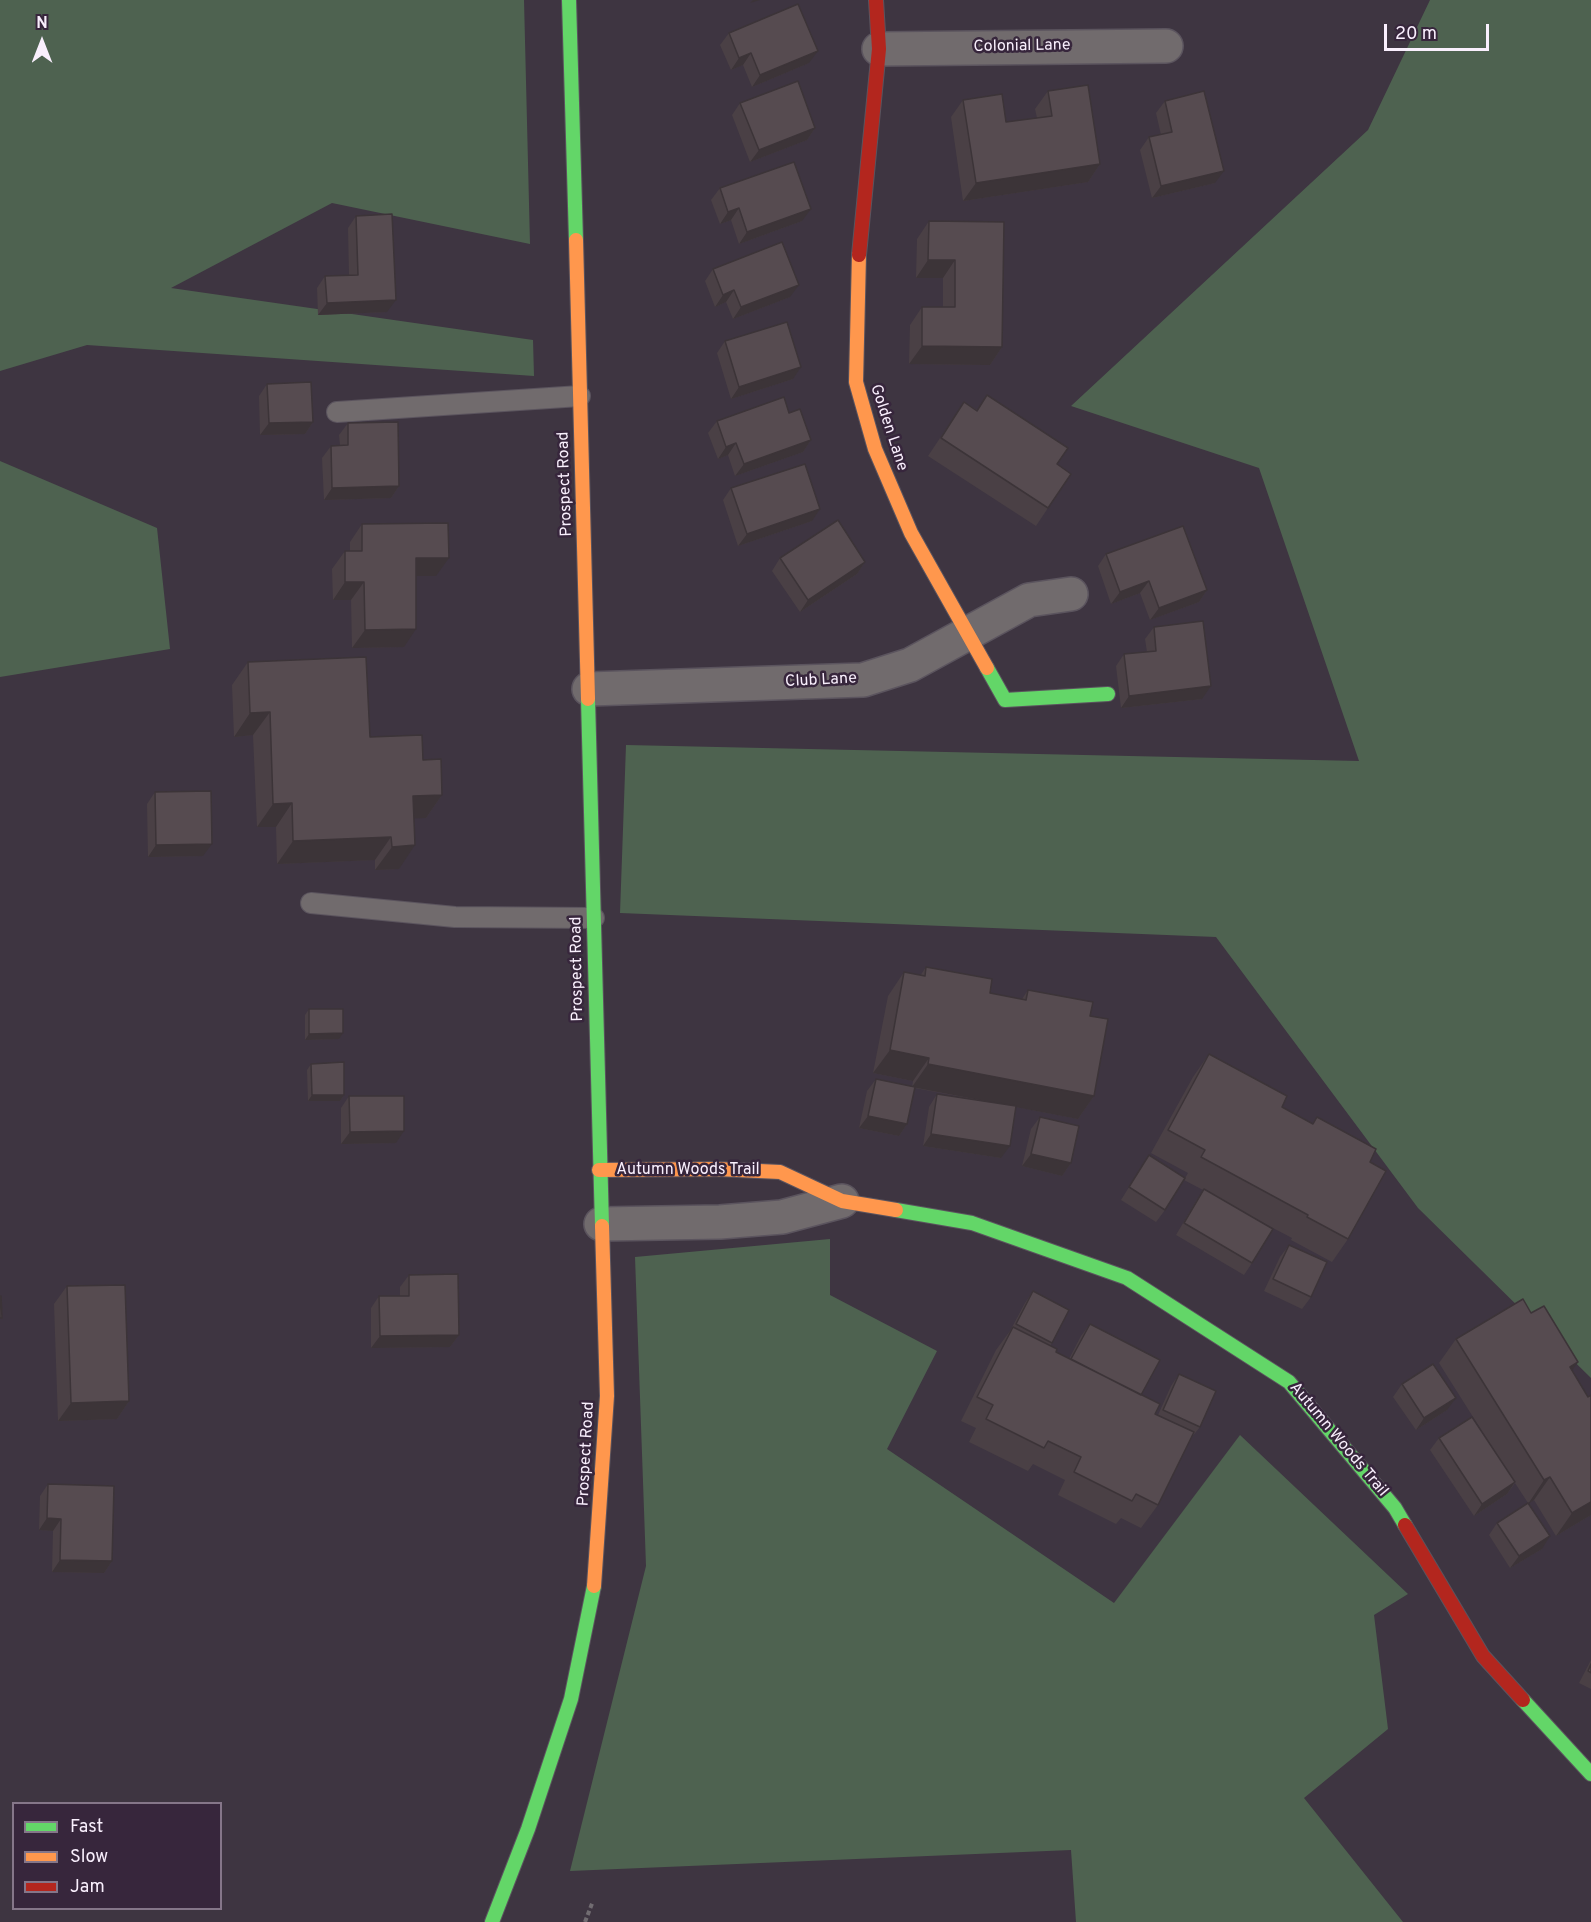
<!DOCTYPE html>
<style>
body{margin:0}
#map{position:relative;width:1591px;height:1922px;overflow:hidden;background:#3e3541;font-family:Overpass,sans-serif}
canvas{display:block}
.legend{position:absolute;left:12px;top:1802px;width:210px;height:108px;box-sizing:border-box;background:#37263c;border:2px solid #857689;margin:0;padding:8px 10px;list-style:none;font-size:18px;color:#f9effd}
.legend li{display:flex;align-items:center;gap:12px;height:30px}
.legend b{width:30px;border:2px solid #857689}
.north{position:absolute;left:12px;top:12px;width:60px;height:60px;-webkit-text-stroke:4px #37263c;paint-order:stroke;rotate:0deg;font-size:16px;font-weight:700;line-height:24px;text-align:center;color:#f9effd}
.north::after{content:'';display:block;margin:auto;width:21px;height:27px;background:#f9effd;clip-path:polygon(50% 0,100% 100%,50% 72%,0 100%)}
.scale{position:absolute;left:1384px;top:24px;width:105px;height:27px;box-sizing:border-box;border:3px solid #f9effd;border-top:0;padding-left:8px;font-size:18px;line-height:21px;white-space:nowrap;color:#f9effd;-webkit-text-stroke:4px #37263c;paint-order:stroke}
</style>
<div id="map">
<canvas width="1591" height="1922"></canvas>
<ul class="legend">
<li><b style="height:8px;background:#63d668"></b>Fast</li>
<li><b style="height:8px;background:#ff974d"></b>Slow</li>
<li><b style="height:8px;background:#b3261e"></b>Jam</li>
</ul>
<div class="north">N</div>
<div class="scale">20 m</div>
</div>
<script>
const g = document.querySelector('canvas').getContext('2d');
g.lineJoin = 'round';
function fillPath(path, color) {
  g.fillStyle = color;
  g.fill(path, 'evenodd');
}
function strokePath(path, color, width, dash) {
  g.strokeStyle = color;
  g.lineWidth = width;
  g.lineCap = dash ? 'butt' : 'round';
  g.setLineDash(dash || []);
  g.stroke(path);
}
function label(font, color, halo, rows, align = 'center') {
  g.font = font + ' Overpass,sans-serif';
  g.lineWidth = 5;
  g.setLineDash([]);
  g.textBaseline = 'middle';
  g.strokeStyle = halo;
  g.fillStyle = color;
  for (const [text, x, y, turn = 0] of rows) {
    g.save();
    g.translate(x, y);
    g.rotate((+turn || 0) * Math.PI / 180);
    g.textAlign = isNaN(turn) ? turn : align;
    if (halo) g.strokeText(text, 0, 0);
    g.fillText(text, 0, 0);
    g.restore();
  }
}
fillPath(new Path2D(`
 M0,0h524l6,244 -198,-41 -161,85 362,52 1,36 -447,-31 -87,26z
 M1430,0h161v1378l-173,-170 -202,-271 -596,-24 6,-168 733,16 -100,-293 -188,-62 297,-276z
 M0,461l157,67 13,121 -170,28z
 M830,1239v56l107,56 -50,98 227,154 126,-168 168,159 -34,21 14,114 -84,69 99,124h-327l-5,-72 -501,21 76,-305 -11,-309z`), '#4e6250');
const lane = new Path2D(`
 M337,412l243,-16
 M311,903l144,14 139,1`);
const street = new Path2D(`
 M879,49l287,-3
 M589,689l274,-9 47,-15 119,-65 42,-6
 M601,1224l119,-2 62,-5 60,-16`);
const fast = new Path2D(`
 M569,0l7,240
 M987,668l18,32 103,-6
 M588,699l14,527
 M896,1210l76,13 155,55 162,104 106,126 10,17
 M1523,1700l68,74
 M492,1922l36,-93 43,-130 23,-113`);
const slow = new Path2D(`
 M576,240l12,459
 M859,255l-3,127 19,67 36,84 76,135
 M599,1170l118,-1 63,3 62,29 54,9
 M594,1586l13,-190 -5,-170`);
const jam = new Path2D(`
 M859,255l20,-206 -3,-49
 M1405,1525l78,131 40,44`);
strokePath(lane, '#5b545e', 22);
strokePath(street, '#5b545e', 36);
strokePath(fast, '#5b545e', 16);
strokePath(slow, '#5b545e', 16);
strokePath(jam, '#5b545e', 16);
strokePath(new Path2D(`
 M585,1922l8,-21`), '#716c71', 4, [4.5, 3]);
strokePath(lane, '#716b6d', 20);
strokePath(street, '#716b6d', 33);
strokePath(fast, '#63d668', 14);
strokePath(slow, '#ff974d', 14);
strokePath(jam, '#b3261e', 14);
fillPath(new Path2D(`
 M729,33l80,30 -57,24 -9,-22 -12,5 -11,-25z
 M1048,91l52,73 -12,18 -125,19 -12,-84 12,-17 43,22 31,-4 -2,-9z
 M1165,101l50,82 -63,15 -12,-48 9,-13 12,-2 -5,-22z
 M740,103l75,25 -8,12 -57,22 -18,-47z
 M720,188l82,33 -63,23 -8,-24 -11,4 -9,-24z
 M356,216l31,96 -69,3 -1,-27 8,-12 24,-1 -1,-47z
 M929,221l75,1 -2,125 -12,18 -81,-1 1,-39 12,-18h21v-29h-27l1,-39z
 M713,269l77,28 -57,22 -7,-17 -11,5 -10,-26z
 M725,341l68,38 -62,20 -14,-46z
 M267,384l46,38 -8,12 -45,1 -1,-39z
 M987,395l70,69 -9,44 -12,18 -108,-70 36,-54 13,8z
 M789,413l22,27 -8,12 -68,24 -7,-21 -10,4 -10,-26 9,-12z
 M348,423l51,63 -8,12 -67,2 -2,-42 9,-12 9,-1 -1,-10z
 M731,488l81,33 -74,25 -15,-46z
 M362,524l74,52h-20l-12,71 -52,1 -1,-48h-18l-1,-31 13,-18h5v-9z
 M1106,554l101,36 -8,12 -49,18 -10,-27 -29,11 -13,-38z
 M780,558l85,4 -8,12 -57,38 -28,-41z
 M1154,627l48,72 -81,9 -5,-42 8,-12 23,-2 -2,-13z
 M248,662l122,75 53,23 19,35 -16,23h-12l-15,51 -24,1v-10l-98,4 -1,-37h-19l-4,-92 -19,2 -2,-52z
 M155,792l48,64 -55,1 -1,-53z
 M926,967l64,26 32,6 6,-9 62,26 4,80 -16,23 -62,-12 -15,51 -78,-12 6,-39 8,-13 56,9 -78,-15 -8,36 -8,12 -40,-8 8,-37 9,-12 36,8 1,-6 -40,-8 15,-77 16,-24 16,4z
 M309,1009l30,30 -34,1v-25z
 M1209,1054l73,53 30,17 5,-7 53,45 -22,77 -16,23 -41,-22 1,-2 -40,-21v46l-8,12 -68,-40 20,-34 7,-11 -19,-10 4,-7 -37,-20 42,-76z
 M311,1064l33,31 -4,6h-32l-1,-31z
 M349,1096l47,47 -55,1v-36z
 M1040,1117l31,46 -9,13 -40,-10 9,-37z
 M1149,1155l16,55 -9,12 -35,-22z
 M1289,1245l22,52 -9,12 -38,-18 16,-34z
 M409,1275l50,60 -9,12 -79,1v-40l8,-12h21v-9z
 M67,1286l62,115 -12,18 -59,2 -4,-117z
 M1033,1291l19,52 -2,3 6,6 13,7 12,-23 9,-12 65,90 3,1 13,-29 8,-12 21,53 -9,11 -33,67 -17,23 -20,-10 -5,6 -58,-29 7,-15 -32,-16 -5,7 -59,-29 7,-14 -15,-7 35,-71 14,-19 15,-28z
 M1531,1313l41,58 16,26 3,-2v120l-35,21 -22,-36 -6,3 14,46 -32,19 -21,-33 8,-12 31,-20 -13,-20 -8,11 -33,22 -44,-66 9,-12 58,17 -58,-92 17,-24z
 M1402,1384l45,26 -31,20 -23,-33z
 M48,1484l64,77 -8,12 -52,-1 1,-41 -14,-1 1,-34z
 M1591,1660v29l-12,-6z`), '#4a4045');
fillPath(new Path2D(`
 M753,0h7l-10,3z
 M818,51l-9,12 -57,24 8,-12z
 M751,53l-8,12 -12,5 8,-12z
 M815,128l-8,12 -57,22 9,-12z
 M1100,164l-12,18 -125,19 13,-18z
 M1224,171l-9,12 -63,15 9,-12z
 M739,208l-8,12 -11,4 8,-12z
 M811,209l-9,12 -63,23 8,-12z
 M928,260h27l-12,18h-27z
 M799,285l-9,12 -57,22 8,-12z
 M734,290l-8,12 -11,5 8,-12z
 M396,300l-9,12 -69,3 9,-12z
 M922,346l80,1 -12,18 -81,-1z
 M801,367l-8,12 -62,20 8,-12z
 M313,422l-8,12 -45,1 9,-12z
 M811,440l-8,12 -68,24 9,-12z
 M736,443l-8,12 -10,4 8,-12z
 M399,486l-8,12 -67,2 8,-12z
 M820,509l-8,12 -74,25 9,-12z
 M416,558h33l-13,18h-32z
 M865,562l-8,12 -57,38 8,-12z
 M1149,581l-9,12 -29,11 9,-12z
 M345,582h19l-13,18h-18z
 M1207,590l-8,12 -49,18 9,-12z
 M416,629l-12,18 -52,1 13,-18z
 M1211,686l-9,13 -81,9 8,-12z
 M270,712l-17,23 -19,2 16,-24z
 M442,795l-16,23 -29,1 16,-23z
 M292,803l-16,24h-19l16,-23z
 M391,837l-16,23 -98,4 16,-23z
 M212,844l-9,12 -55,1 8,-12z
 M415,845l-16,24 -24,1 17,-23z
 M343,1033l-4,6 -34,1 4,-6z
 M890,1050l39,8 -16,23 -40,-8z
 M928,1064l166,32 -16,23 -166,-32z
 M312,1095h32l-4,6h-32z
 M868,1116l39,8 -8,12 -40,-8z
 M404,1131l-8,12 -55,1 9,-12z
 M931,1134l79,12 -9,12 -78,-12z
 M1031,1154l40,9 -9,13 -40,-10z
 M459,1335l-9,12 -79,1 9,-12z
 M1578,1362l-16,23 8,-18z
 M1456,1398l-9,12 -31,20 8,-12z
 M129,1401l-12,18 -59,2 13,-18z
 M1550,1477l-16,23 -6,4 16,-24z
 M1515,1482l-8,12 -33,22 8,-12z
 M1591,1502v13l-35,21 16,-23z
 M47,1518l14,1 -8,12 -14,-1z
 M1550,1536l-8,13 -32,19 9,-12z
 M60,1560l52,1 -8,12 -52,-1z`), '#3c3438');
const building = new Path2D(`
 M798,4l20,47 -58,24 -9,-22 -12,5 -10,-25z
 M798,81l17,47 -56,22 -19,-47z
 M1088,85l12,79 -124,19 -13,-83 39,-6 4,28 46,-6 -4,-25z
 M1204,91l20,80 -63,15 -12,-49 23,-5 -7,-31z
 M794,162l17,47 -64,23 -8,-24 -11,4 -8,-24z
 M392,214l4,86 -69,3 -2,-27 33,-1 -2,-59z
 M929,221l75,1 -2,125 -80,-1v-39h33v-47h-27z
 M782,242l17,43 -58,22 -7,-17 -11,5 -10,-26z
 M787,322l14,45 -62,20 -14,-46z
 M311,382l2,40 -44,1 -2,-39z
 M987,395l81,53 -11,16 14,10 -23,34 -107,-70 23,-36 13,9z
 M784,397l5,16 11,-4 11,31 -67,24 -8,-21 -10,4 -9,-26z
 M398,422l1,64 -67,2 -1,-42 17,-1v-22z
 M805,464l15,45 -73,25 -16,-46z
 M838,520l27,42 -57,38 -28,-42z
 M448,523l1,35h-33v71l-51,1 -1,-48h-19v-31h17v-27z
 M1183,526l24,64 -48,18 -10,-27 -29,11 -14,-38z
 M1203,621l8,65 -82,10 -5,-42 32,-3 -2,-24z
 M366,657l4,80 52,-2 1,25 18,-1 1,36 -29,1 2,49 -23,2 -1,-10 -98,4 -1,-38 -19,1 -3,-92 -20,1 -2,-51z
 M211,791l1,53 -56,1 -1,-53z
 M926,967l66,12 -2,14 36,7 2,-10 65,12 -3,14 18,3 -14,77 -166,-32 1,-6 -39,-8 14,-78 21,4z
 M309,1009h34v24l-34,1z
 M1209,1054l78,42 -5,11 31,17 4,-7 59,32 -6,13 16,9 -38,68 -41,-22 1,-2 -107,-58 4,-7 -37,-20z
 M344,1062v33h-32l-1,-31z
 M876,1079l39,8 -8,37 -39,-8z
 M937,1094l79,12 -6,40 -79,-12z
 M349,1096h55v35l-54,1z
 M1040,1117l39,9 -8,37 -40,-9z
 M1149,1155l36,23 -20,32 -36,-23z
 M1204,1189l69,40 -21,34 -68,-40z
 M1289,1245l38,17 -16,35 -38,-18z
 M458,1274l1,61 -79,1 -1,-40h30v-21z
 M125,1285l4,116 -58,2 -4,-117z
 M1033,1291l36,19 -17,33 -36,-19z
 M0,1296h1l1,22h-2z
 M1523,1299l8,14 13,-7 34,56 -8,5 18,30 3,-2v107l-19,11 -22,-36 -6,3 -88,-141z
 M1090,1324l70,36 -19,35 -70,-36z
 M1013,1327l44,22 -1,3 104,52 -5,10 39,18 -36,73 -22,-11 -4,7 -58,-29 7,-15 -33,-16 -4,7 -58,-29 7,-14 -16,-8z
 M1433,1364l23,34 -32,20 -22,-34z
 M1179,1374l37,17 -16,36 -37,-17z
 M1472,1417l43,65 -33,22 -43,-66z
 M48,1484l66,2 -2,75 -52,-1 1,-41 -14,-1z
 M1528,1503l22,33 -31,20 -22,-33z
 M1591,1664v9l-3,-2z`);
fillPath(building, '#564b50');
strokePath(building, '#3c3438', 1.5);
label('16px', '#f9effd', '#37263c', [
 ["Colonial Lane",1022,47,-1],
 ["Golden Lane",888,428,72],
 ["Prospect Road",566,484,-92],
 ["Club Lane",821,681,-3],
 ["Prospect Road",578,969,-91],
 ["Autumn Woods Trail",688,1171],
 ["Autumn Woods Trail",1338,1440,50],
 ["Prospect Road",587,1454,-87]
]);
</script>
